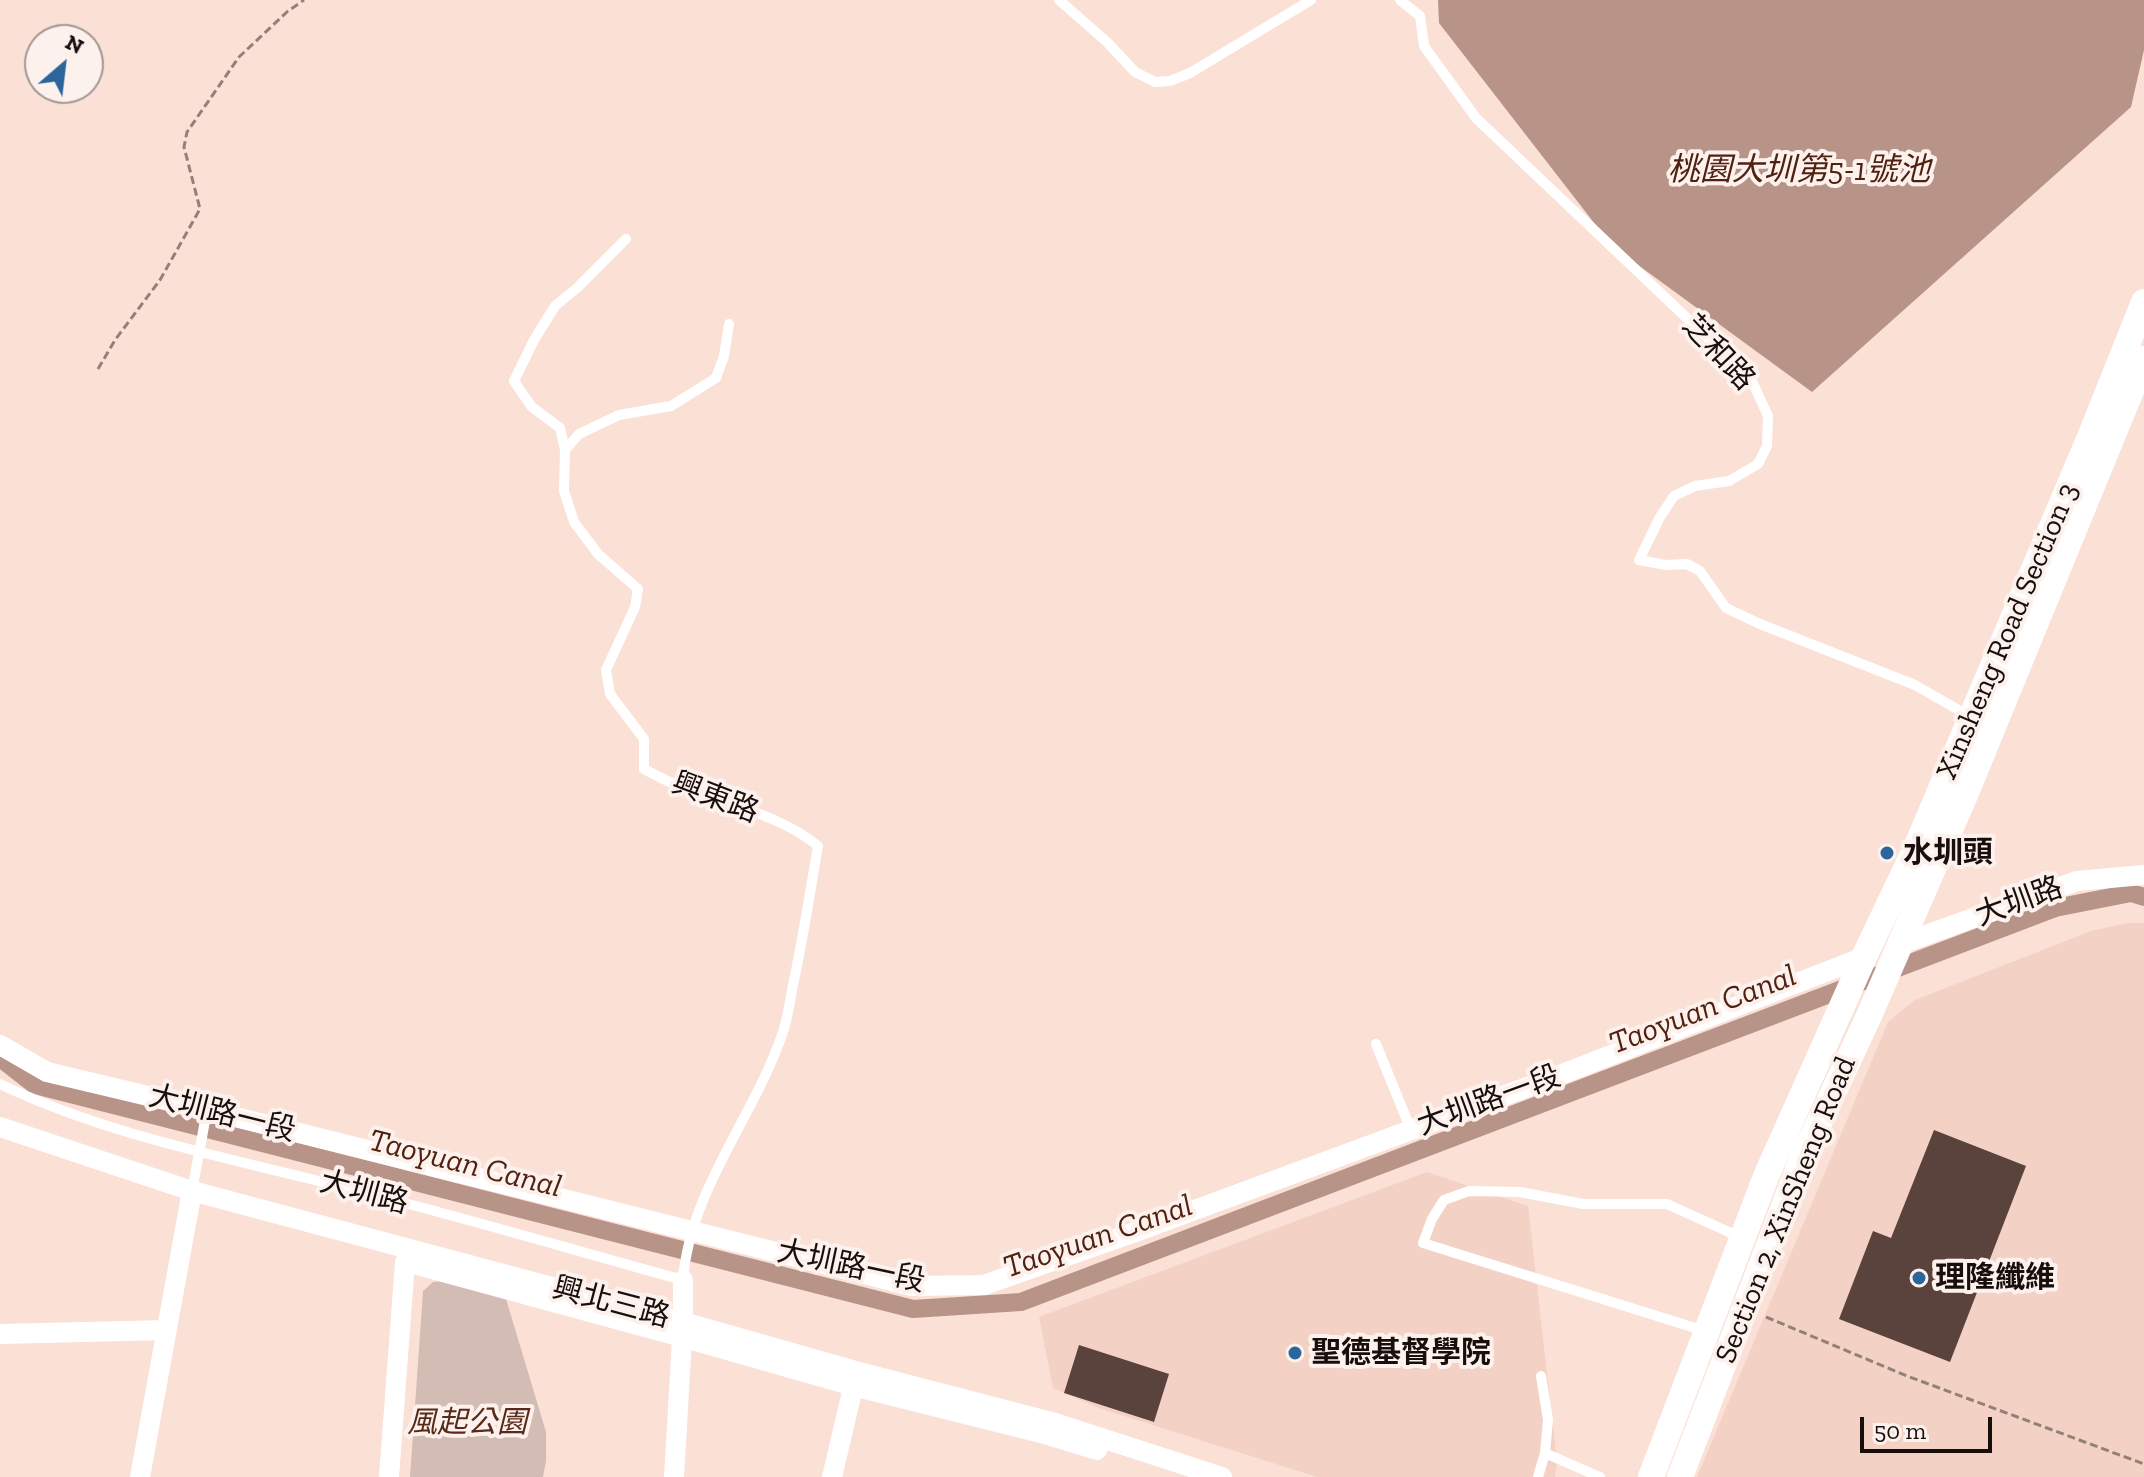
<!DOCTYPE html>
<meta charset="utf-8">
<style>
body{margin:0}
#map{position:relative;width:2144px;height:1477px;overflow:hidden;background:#fbe0d6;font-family:"Zilla Slab",serif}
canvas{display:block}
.north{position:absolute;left:24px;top:24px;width:80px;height:80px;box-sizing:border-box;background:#fcf1ed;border:2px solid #a19793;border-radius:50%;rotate:28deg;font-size:22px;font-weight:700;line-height:32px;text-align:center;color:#180f0c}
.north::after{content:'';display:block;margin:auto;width:28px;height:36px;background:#2a659c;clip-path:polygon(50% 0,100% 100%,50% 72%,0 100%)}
.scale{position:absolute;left:1860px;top:1417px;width:132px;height:36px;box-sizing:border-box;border:4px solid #180f0c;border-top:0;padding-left:10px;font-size:24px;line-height:28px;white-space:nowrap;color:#180f0c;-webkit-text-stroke:6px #fcf1ed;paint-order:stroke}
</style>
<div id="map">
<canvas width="2144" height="1477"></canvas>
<div class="north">N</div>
<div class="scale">50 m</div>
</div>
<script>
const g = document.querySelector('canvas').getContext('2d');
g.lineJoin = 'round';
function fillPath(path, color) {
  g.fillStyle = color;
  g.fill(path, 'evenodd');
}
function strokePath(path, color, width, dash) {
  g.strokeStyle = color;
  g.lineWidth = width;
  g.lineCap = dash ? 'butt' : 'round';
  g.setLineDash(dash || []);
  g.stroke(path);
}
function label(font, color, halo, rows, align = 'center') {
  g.font = font + ' "Zilla Slab","Noto Sans TC",serif';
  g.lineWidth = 8;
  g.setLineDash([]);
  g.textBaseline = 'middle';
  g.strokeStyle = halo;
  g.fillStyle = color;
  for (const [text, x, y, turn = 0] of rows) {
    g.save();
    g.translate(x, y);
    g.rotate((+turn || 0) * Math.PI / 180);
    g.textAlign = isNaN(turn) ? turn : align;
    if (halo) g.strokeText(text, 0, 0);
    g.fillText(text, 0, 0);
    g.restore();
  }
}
fillPath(new Path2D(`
 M2128,923h16v554h-447l191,-455 27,-22 176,-69z
 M1427,1172l101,34 29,256 -2,15h-238l-218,-69 -46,-20 -14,-71z`), '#f4d1c5');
fillPath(new Path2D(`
 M443,1281l63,18 40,133v29l-3,16h-133l13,-186 10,-9z`), '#d3bcb4');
fillPath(new Path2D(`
 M1438,0h706v50l-13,57 -319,285 -200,-146 -173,-223z`), '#b89488');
strokePath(new Path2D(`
 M0,1058l35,27 878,224 108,-7 1034,-394 76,-15 13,4`), '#b89488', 18);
fillPath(new Path2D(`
 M1934,1130l92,36 -76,196 -111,-43 34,-88 18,7z
 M1079,1345l90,29 -15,48 -90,-29z`), '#59433c');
strokePath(new Path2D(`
 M98,369l17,-29 45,-60 40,-71 -16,-62 3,-15 52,-75 49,-46 16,-11
 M1766,1317l141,59 237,88`), '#938079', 3, [8, 4]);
strokePath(new Path2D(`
 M1059,0l48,42 28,30 20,10 15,-1 20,-8 121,-73
 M1400,0l20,16 4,30 52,72 275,261 17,37 -1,30 -9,18 -29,17 -34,5 -21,10 -14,21 -21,43 27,5 21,-1 13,7 26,37 34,16 155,61 54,31
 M565,450l14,-16 40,-19 52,-9 45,-28 8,-22 5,-32
 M1376,1044l35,86
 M0,1084c104,50 220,72 331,100 118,29 235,64 352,96 7,-91 72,-164 100,-248 5,-15 7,-32 10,-47 10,-46 17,-93 25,-139 -37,-31 -90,-41 -134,-58 -14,-5 -27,-12 -40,-19v-30l-34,-45 -4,-24 29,-63 3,-18 -40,-35 -24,-32 -10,-31 1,-41 -5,-22 -29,-22 -17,-25 20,-41 21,-34 22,-18 49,-49
 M192,1191l15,-81
 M1705,1331l-282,-88 9,-24 12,-19 25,-9 51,1 63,12h84l75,34
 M1541,1376l7,44 -3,33 55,24
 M1538,1477l7,-24`), '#fff', 10);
strokePath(new Path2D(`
 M1898,945l179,-64 67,-6
 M0,1045l47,27 160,38 705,176 72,-1 154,-54 414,-153 312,-121
 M0,1127l192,64 491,131 173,49 199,52 167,54
 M414,1264l268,73 171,49 188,47 56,17
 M0,1334l167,-4
 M140,1477l52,-286
 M389,1477l16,-215 9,-12
 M674,1477l9,-155v-42
 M832,1477l24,-102`), '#fff', 20);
strokePath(new Path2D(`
 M1651,1477l116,-303 97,-217 51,-107 175,-413 54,-135
 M1680,1477l123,-320 65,-139 97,-223 179,-436`), '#fff', 26);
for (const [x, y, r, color] of [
 [1887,853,8,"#2a659c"],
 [1919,1278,8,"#2a659c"],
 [1295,1353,8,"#2a659c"]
]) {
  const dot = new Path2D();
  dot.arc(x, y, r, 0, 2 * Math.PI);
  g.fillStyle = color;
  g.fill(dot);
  strokePath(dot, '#fcf1ed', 3);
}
label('30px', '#180f0c', '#fcf1ed', [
 ["芝和路",1718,353,47],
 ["Xinsheng Road Section 3",2008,631,-67],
 ["興東路",715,798,21],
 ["大圳路",2019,902,-20],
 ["大圳路一段",1489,1101,-20],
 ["大圳路一段",222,1114,14],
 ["大圳路",364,1193,15],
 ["Section 2, XinSheng Road",1786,1210,-68],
 ["大圳路一段",851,1267,12],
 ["興北三路",611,1303,15]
]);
label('bold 30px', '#180f0c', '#fcf1ed', [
 ["水圳頭",1903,853],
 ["理隆纖維",1935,1278],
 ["聖德基督學院",1311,1353]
], 'left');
label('italic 30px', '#5a2a18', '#fcf1ed', [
 ["風起公園",467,1423]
]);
label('italic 32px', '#512110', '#fcf1ed', [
 ["桃園大圳第5-1號池",1799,171],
 ["Taoyuan Canal",1703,1010,-21],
 ["Taoyuan Canal",465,1164,14],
 ["Taoyuan Canal",1098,1237,-19]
]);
</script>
